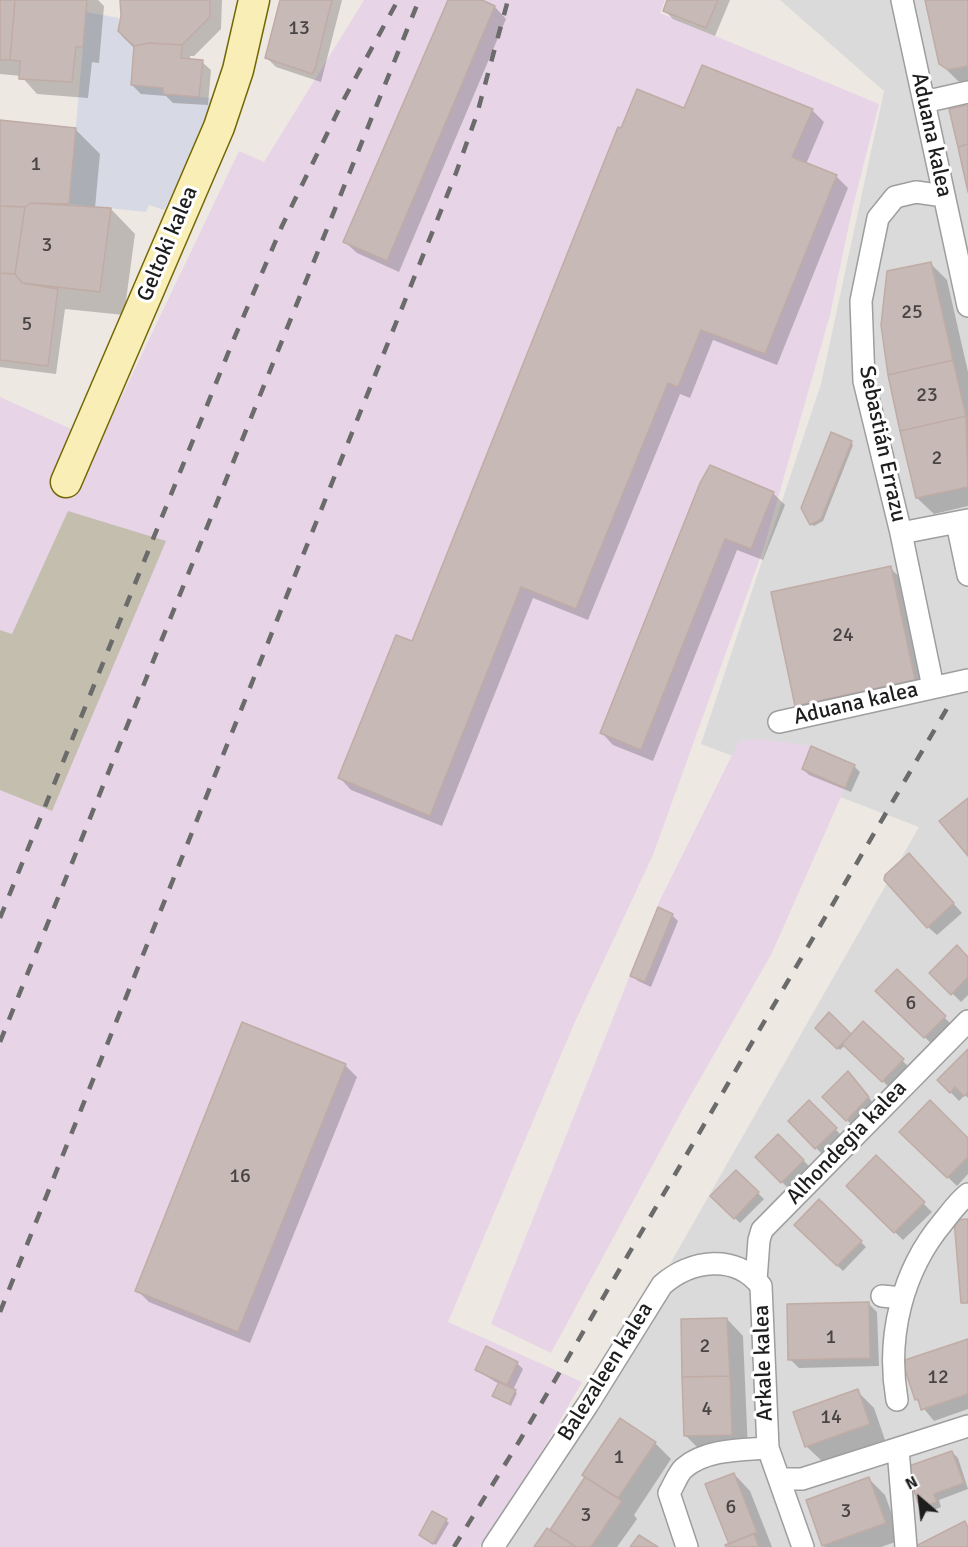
<!DOCTYPE html>
<meta charset="utf-8">
<style>
body{margin:0}
#map{position:relative;width:968px;height:1547px;overflow:hidden;background:#eee8e3;font-family:Signika,sans-serif}
canvas{display:block}
.north{position:absolute;left:890px;top:1469px;width:60px;height:60px;-webkit-text-stroke:4px #fff;paint-order:stroke;rotate:332deg;font-size:16px;font-weight:700;line-height:24px;text-align:center;color:#1d1d1d}
.north::after{content:'';display:block;margin:auto;width:21px;height:27px;background:#1d1d1d;clip-path:polygon(50% 0,100% 100%,50% 72%,0 100%)}
</style>
<div id="map">
<canvas width="968" height="1547"></canvas>
<div class="north">N</div>
</div>
<script>
const g = document.querySelector('canvas').getContext('2d');
g.lineJoin = 'round';
function fillPath(path, color) {
  g.fillStyle = color;
  g.fill(path, 'evenodd');
}
function strokePath(path, color, width, dash) {
  g.strokeStyle = color;
  g.lineWidth = width;
  g.lineCap = dash ? 'butt' : 'round';
  g.setLineDash(dash || []);
  g.stroke(path);
}
function label(font, color, halo, rows, align = 'center') {
  g.font = font + ' Signika,sans-serif';
  g.lineWidth = 6;
  g.setLineDash([]);
  g.textBaseline = 'middle';
  g.strokeStyle = halo;
  g.fillStyle = color;
  for (const [text, x, y, turn = 0] of rows) {
    g.save();
    g.translate(x, y);
    g.rotate((+turn || 0) * Math.PI / 180);
    g.textAlign = isNaN(turn) ? turn : align;
    if (halo) g.strokeText(text, 0, 0);
    g.fillText(text, 0, 0);
    g.restore();
  }
}
fillPath(new Path2D(`
 M780,0h188v1547h-468l40,-55 379,-665 -218,-83 120,-360 63,-293z`), '#dbdada');
fillPath(new Path2D(`
 M364,0h301l-5,13 219,91 -27,106 -22,105 -66,232 -111,308 -79,169 -126,298 134,60 -73,127 -30,38h-479v-1150l100,45 139,-291 25,11z
 M761,739l50,7 44,19 -83,188 -88,154 -133,246 -60,-29 169,-424 79,-159z`), '#e7d5e7');
fillPath(new Path2D(`
 M68,511l98,30 -114,270 -52,-21v-160l12,4z`), '#c3beae');
fillPath(new Path2D(`
 M86,12l33,6 -1,13 16,15 -3,39 32,3v6l49,4 -10,37 -38,75 -15,-5 -3,7 -77,-8z`), '#d7dae4');
fillPath(new Path2D(`
 M0,0h98l6,6 -5,57 -7,-1 -4,36 -51,-4 -16,-18 -21,-2z
 M122,0h100l-1,29 -27,27h-4v4l12,2 9,8 -3,35 -35,-2 -7,-7 -25,-2 -9,-9 3,-36 -13,-13 -3,-8 4,-12z
 M281,0h61l-21,82 -45,-15 -9,-9z
 M449,0h29l17,7 11,12 -107,253 -42,-19 -12,-11z
 M669,0h61l-15,36 -42,-17 -9,-9z
 M927,0h41v85l-10,-4 -17,-17z
 M685,110h127l12,12 -18,42 30,12 12,12 -71,177 -64,-25 -23,58 -10,-4 -92,226 -55,-22 -91,228 -91,-36 -11,-12 73,-135 209,-513z
 M0,122l75,7 25,25 -5,54 16,1 24,25 -11,81 -59,-6 -9,65 -56,-7z
 M931,264l16,16 21,92v134l-34,8 -17,-16 -33,-153z
 M851,442l2,3 -30,76 -9,5 -3,-2z
 M710,467l63,26 12,12 -22,55 -26,-10 -84,211 -40,-16 -11,-12z
 M890,568l17,16 24,112 -118,25 -16,-16z
 M854,766l6,6 -9,20 -42,-17 -6,-6z
 M918,864l44,49 -25,22 -9,-8z
 M672,915l6,6 -27,66 -13,-6 -6,-5z
 M968,959v36l-7,7 -29,-29z
 M897,971l59,58 -19,20 -60,-58z
 M829,1014l23,22 11,-13 48,46 -19,21 -47,-45 -5,5 -23,-22z
 M968,1052v46l-3,-3 -6,6 -20,-21z
 M345,1065l12,12 -107,266 -101,-41 -12,-12z
 M853,1078l21,26 -21,22 -29,-29z
 M809,1102l32,33 -19,19 -32,-33z
 M901,1132l67,8v34l-11,12z
 M778,1136l31,30 -21,22 -31,-31z
 M876,1157l56,55 -29,28 -55,-54z
 M736,1172l28,27 -24,24 -28,-27z
 M819,1201l47,46 -23,24 -47,-46z
 M868,1303l9,9 2,54 -80,2 -9,-9z
 M727,1319l16,17 5,115 -46,1 -17,-17z
 M968,1341v68l-34,12 -18,-22z
 M517,1363l6,6 -10,21 4,3 -6,13 -17,-11 5,-11 -23,-14z
 M857,1391l17,17 11,32 -62,22 -17,-16z
 M655,1443l16,16 -37,56 3,4 -20,28h-81l14,-15 37,-54z
 M952,1452l6,6 10,31 -29,11 2,7 -14,6 -6,-6z
 M734,1474l16,17 22,56h-44l3,-2z
 M869,1479l16,16 16,45 -20,7h-56l-2,-2z
 M446,1520l3,3 -13,22 -13,-8z`), '#0003');
const building = new Path2D(`
 M0,0h15l-5,60h-10z
 M15,0h72l-4,47h-7l-4,35 -53,-3 1,-18 -10,-1z
 M120,0h90v17l-28,28 -33,-2 -15,3 -16,-15 3,-15z
 M280,0h52l-17,69 -3,5 -47,-16z
 M448,0h34l13,6 -108,255 -44,-19z
 M667,0h51l-12,28 -43,-17z
 M925,0h43v66l-20,4 -9,-6z
 M149,43l33,2 -1,13 22,2 -4,37 -36,-3v-6l-32,-3 3,-39z
 M702,65l111,44 -21,48 45,18 -72,179 -64,-24 -23,57 -10,-4 -92,226 -55,-22 -91,229 -92,-38 58,-143 16,6 206,-514 3,1 16,-39 47,19z
 M968,105v39l-10,3 -9,-38z
 M0,120l76,8 -7,76 -38,-1 -6,4 -25,-1z
 M968,144v48l-10,-45z
 M31,203l80,5 -11,84 -78,-9 -7,-9 10,-67z
 M0,206l25,1 -10,67 -15,-1z
 M931,262l22,98 -65,15 -7,-50 6,-54z
 M0,273l15,1 7,9 36,6 -10,77 -48,-6z
 M953,360l13,56 -66,15 -12,-56z
 M966,416l2,71 -52,11 -16,-67z
 M831,432l21,9 -31,78 -11,6 -9,-17z
 M710,465l64,27 -23,57 -26,-10 -84,211 -41,-17 100,-250z
 M891,566l24,114 -120,26 -24,-114z
 M811,746l44,19 -10,23 -43,-19z
 M968,798v58l-29,-35z
 M909,853l45,50 -27,25 -43,-48 1,-5z
 M658,907l15,7 -28,68 -15,-6z
 M957,945l11,12v20l-17,18 -22,-22z
 M897,969l49,47 -22,22 -49,-47z
 M829,1012l22,22 -14,15 -22,-21z
 M863,1021l41,38 -22,23 -40,-38z
 M242,1022l104,42 -108,268 -103,-41z
 M968,1049v43l-4,4 -9,-9 -5,6 -13,-13z
 M848,1071l21,26 -23,24 -24,-24z
 M809,1100l28,28 -22,21 -27,-28z
 M930,1100l38,38v19l-21,21 -48,-46z
 M778,1134l26,26 -23,23 -26,-26z
 M876,1155l49,47 -31,31 -48,-47z
 M736,1170l23,22 -25,27 -24,-23z
 M819,1199l43,42 -25,25 -43,-41z
 M968,1219v84h-7l-7,-83z
 M869,1302l1,56 -82,2 -1,-56z
 M727,1318l3,58 -48,1 -1,-58z
 M968,1339v55l-47,16 -3,-11 -3,1 -13,-39z
 M486,1346l32,16 -11,23 -32,-15z
 M730,1376l2,59 -48,1 -2,-59z
 M499,1382l17,8 -7,14 -17,-8z
 M858,1389l12,35 -65,23 -12,-35z
 M620,1418l36,24 -38,56 -36,-23z
 M952,1451l12,32 -30,11 3,8 -17,6 -14,-41z
 M734,1473l23,59 -28,12 -24,-60z
 M585,1477l37,24 -31,46h-15l-26,-17z
 M869,1477l17,46 -64,23 -16,-46z
 M432,1511l15,8 -14,25 -14,-9z
 M965,1521l3,7v19h-54z
 M547,1528l3,2 26,17h-42z
 M754,1534l5,13h-33l-1,-2z
 M639,1535l19,12h-28z`);
fillPath(building, '#c6b9b6');
strokePath(building, '#c0aba5', 1.5);
const street = new Path2D(`
 M902,0l66,306
 M924,102l44,-10
 M957,523l11,52
 M901,533l67,-13
 M933,687l-32,-154 -37,-152 -3,-80 17,-83 17,-21 21,-5 28,4
 M779,722l189,-42
 M756,1280l3,-40 3,-10 206,-209
 M882,1296l20,2
 M897,1400c-11,-63 5,-129 46,-178 8,-10 15,-20 25,-28
 M898,1449l8,98
 M781,1479h21l166,-53
 M493,1547l95,-143 74,-119c28,-25 74,-32 99,1l7,162 35,99
 M687,1547l-18,-54c5,-8 9,-20 15,-25 22,-19 57,-18 84,-20`);
const secondary = new Path2D(`
 M66,482l153,-355 19,-57 16,-70`);
strokePath(street, '#9e9e9e', 24);
strokePath(secondary, '#736705', 33);
strokePath(street, '#fff', 21);
strokePath(secondary, '#f9eeb6', 30);
strokePath(new Path2D(`
 M0,918l233,-577 49,-115 62,-127 54,-99
 M0,1042l419,-1042
 M0,1312l456,-1139 21,-59 31,-114
 M454,1547l66,-107 429,-735`), '#6b6b6b', 4.5, [12, 12]);
label('20px', '#474443', null, [
 ["13",299,29],
 ["1",36,165],
 ["3",47,246],
 ["25",912,313],
 ["5",27,325],
 ["23",927,396],
 ["2",937,459],
 ["24",843,636],
 ["6",911,1004],
 ["16",240,1177],
 ["1",831,1338],
 ["2",705,1347],
 ["12",938,1378],
 ["4",707,1410],
 ["14",831,1418],
 ["1",619,1458],
 ["6",731,1508],
 ["3",846,1512],
 ["3",586,1516]
]);
label('22px', '#1d1d1d', '#fff', [
 ["Aduana kalea",931,135,78],
 ["Geltoki kalea",168,244,-67],
 ["Sebastián Errazu",882,444,78],
 ["Aduana kalea",856,704,-13],
 ["Alhondegia kalea",847,1143,-46],
 ["Arkale kalea",764,1363,-92],
 ["Balezaleen kalea",606,1372,-58]
]);
</script>
